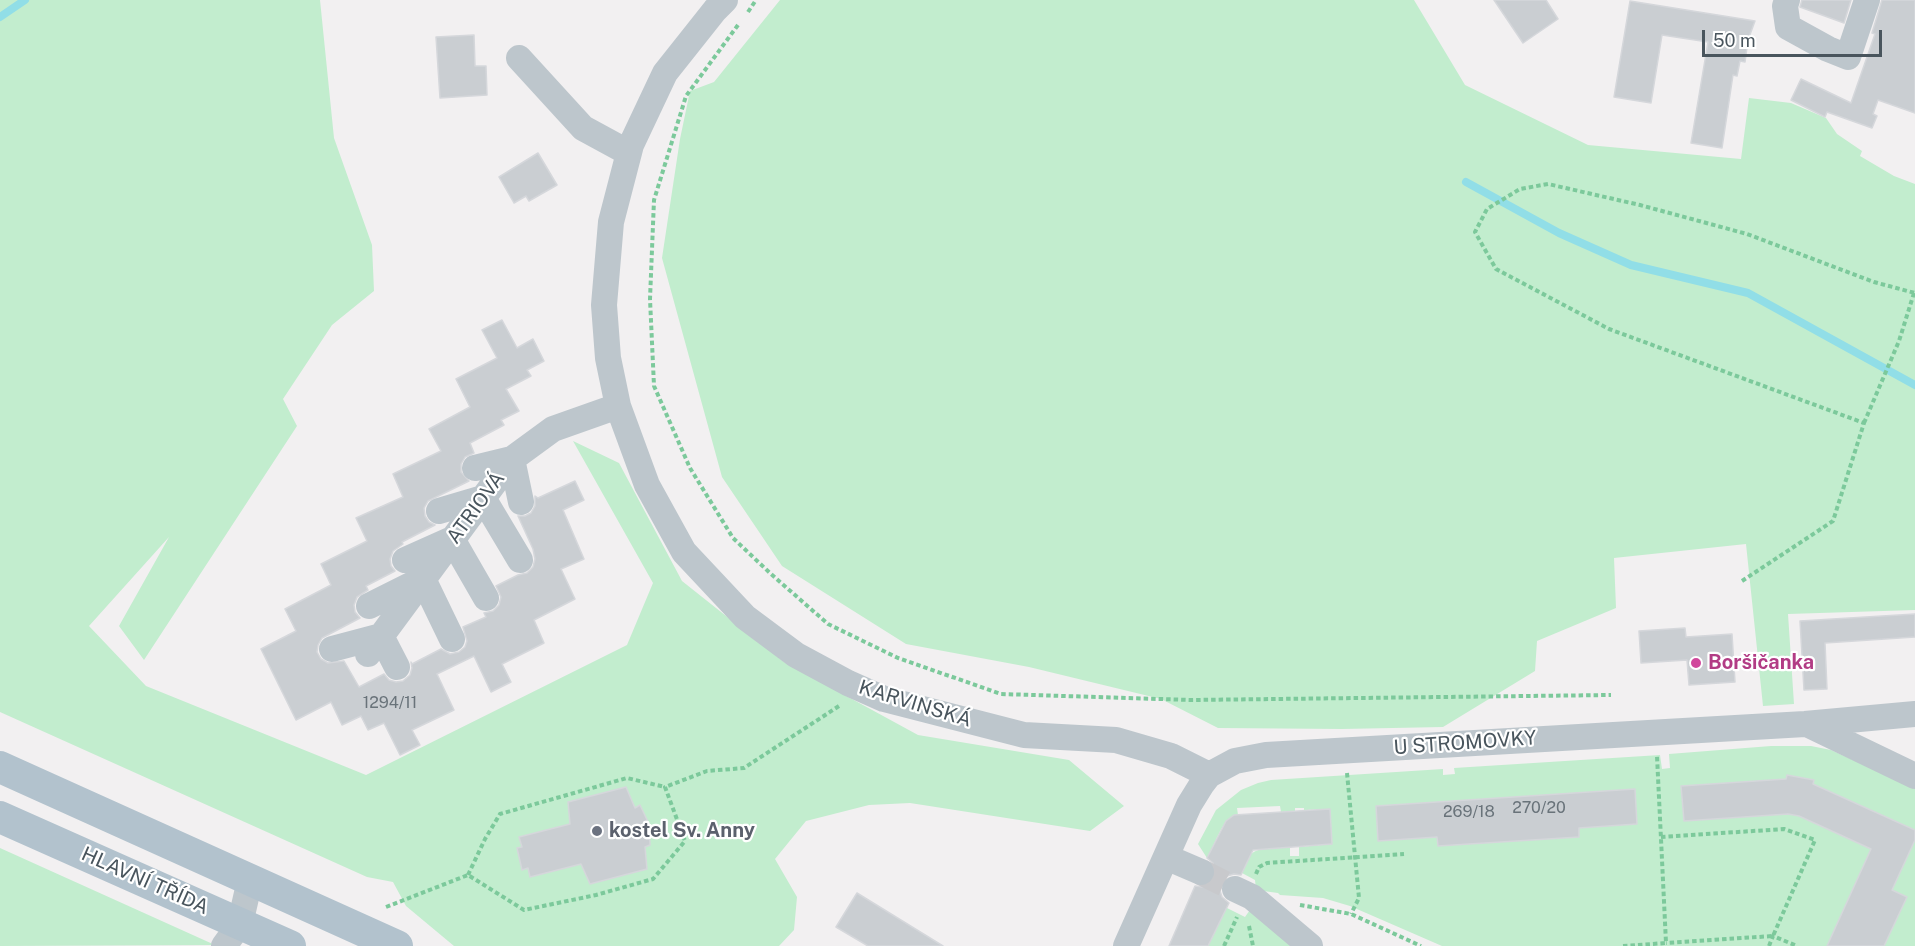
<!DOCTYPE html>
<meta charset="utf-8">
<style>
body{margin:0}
#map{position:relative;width:1915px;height:946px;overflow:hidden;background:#f2f0f1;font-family:"Public Sans",sans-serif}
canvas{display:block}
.scale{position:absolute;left:1702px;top:30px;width:180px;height:27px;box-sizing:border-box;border:3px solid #49555d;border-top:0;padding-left:8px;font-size:18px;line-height:21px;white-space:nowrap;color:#49555d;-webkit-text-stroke:4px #fff;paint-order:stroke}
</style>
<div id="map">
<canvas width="1915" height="946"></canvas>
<div class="scale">50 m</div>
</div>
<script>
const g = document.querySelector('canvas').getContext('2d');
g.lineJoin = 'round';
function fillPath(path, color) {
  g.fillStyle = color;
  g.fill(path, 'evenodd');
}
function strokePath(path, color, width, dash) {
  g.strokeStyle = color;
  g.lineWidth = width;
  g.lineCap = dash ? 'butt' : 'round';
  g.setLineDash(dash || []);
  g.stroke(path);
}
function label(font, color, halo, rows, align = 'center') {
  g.font = font + ' "Public Sans",sans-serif';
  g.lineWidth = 4.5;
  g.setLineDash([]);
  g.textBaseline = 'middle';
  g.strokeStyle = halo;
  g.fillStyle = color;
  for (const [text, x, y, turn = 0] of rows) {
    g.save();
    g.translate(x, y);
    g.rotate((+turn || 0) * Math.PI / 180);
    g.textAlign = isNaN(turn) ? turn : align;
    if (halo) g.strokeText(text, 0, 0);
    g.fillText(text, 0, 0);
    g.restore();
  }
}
fillPath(new Path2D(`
 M0,0h320l14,138 38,107 2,46 -42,34 -49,74 14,27 -153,234 -25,-34 50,-89 -80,89 57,60 220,89 261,-130 26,-62 -80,-142 46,22 63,118 102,81 134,73 151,25 55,46 -34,25 -180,-28 -41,2 -63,16 -31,38 22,38 -3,33 -15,16h-325l-48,-40 -13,-24 -26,-5 -367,-165z
 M780,0h634l51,85 123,60 153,14 8,-61 42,5 35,15 11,16 25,17 -2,5 34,20 21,8v426l-127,4 6,90 -31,2 -17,-162 -132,14 2,50 -79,33 -2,30 -92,56 -101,2 -124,-1 -57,-29 -132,-32 -123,-23 -124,-78 -60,-89 -60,-219 18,-119 10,-48 24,-9z
 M1771,746h40l20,4 84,38v158h-473l-92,-40 -27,-8 -43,-3 -2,-2 -22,-3 -1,-10 -13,-7c7,-29 21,-24 48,-26v9h9v-9l33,-3 -3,-35 -25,1v-2h-9v3l-14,1 -1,-6 -43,2 1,7c-17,3 -23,31 -31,43l-9,-14 18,-34 25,-20 17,-7 13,-3 172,-11v6l12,-1 -1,-6 206,-13 2,14 8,-1 -1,-14z
 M0,848l215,97 -215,1z
 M1225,907l20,10 7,-10 44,39h-88z`), '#c2edce');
strokePath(new Path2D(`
 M0,17l25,-17
 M1466,182l93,51 72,32 117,28 167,92`), '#91dee7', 8);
const building = new Path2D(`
 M1494,0h52l12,19 -35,24z
 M1802,0h49l-7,23 -44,-16z
 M1882,0h33v113l-37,-13 -5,14 4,2 -5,12 -45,-16 -2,5 -34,-17 10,-21 50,24 24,-69 -3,-1z
 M1630,1l125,20 -7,19 -3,22 -5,-1 -3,15 -4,-1 -11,73 -31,-5 17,-101 -46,-7 -11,68 -37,-6z
 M474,35l1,31h11l1,29 -47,3 -4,-61z
 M538,153l19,32 -28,16 -3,-5 -12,7 -15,-26z
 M502,320l15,28 16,-9 11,22 -17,9 4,6 -25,13 13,22 -18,9 3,5 -34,18 4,10 -9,4 -4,7v8l8,9 -41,20 -4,7 1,8 4,6 6,3 -33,17 1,2 -10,7 -3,8 1,7 4,5 -29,15 2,4 -11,7 -3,8 1,7 5,6 -38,20 -4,7 -1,7 4,7 7,4 16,-2 15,26 25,-13 5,6 7,2 7,-1 7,-6 2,-7 -1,-6 1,2 29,-15 9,5 9,-2 6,-5 2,-6 -4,-14 23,-10 -2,-4 9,-2 6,-6 2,-8 -5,-11 22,-11 9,-2 6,-6 2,-8 -2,-10 -15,-33h7l6,-3 4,-7v-10l3,2 37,-17 9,19 -21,10 21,49 -23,10 14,30 -41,21 10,23 -42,21 9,18 -20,10 -17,-36 -37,18 17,36 -42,20 8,15 -20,10 -16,-32 -16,7 -7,-14 -19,9 -11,-23 -35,18 -35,-71 35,-18 -11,-22 46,-24 -10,-21 46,-23 -11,-23 47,-21 -10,-23 48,-23 -12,-22 41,-22 -14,-28 41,-21 -15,-28z
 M1915,614v23l-90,6 2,46 -23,1 -4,-69z
 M1685,628l1,9 46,-3 3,48 -46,3 -2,-25 -46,3 -2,-32z
 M1787,775l27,5 -1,4 102,46v10l-23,50 15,7 -23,49h-57l44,-97 -72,-33 -11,-2 -104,7 -3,-35 105,-7z
 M626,787l9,21 5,-3 9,19 1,21 -5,2 2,22 -57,15 -9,-20 -51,13 -2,-9 -6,2 -5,-22 5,-1 -3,-10 51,-13 -2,-22z
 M1635,789l2,35 -58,4v9l-141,9 -1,-9 -59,4 -2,-35z
 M1330,809l2,35 -79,6 -12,25 -7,-1 -7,2 -6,7 -1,8 2,6 7,6 -21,43h-39l26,-60 8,1 7,-3 4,-6 2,-8 -3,-7 -6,-5 19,-37 8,-6z
 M857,893l86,53h-75l-32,-19z`);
fillPath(building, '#caced2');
strokePath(building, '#d5d7db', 1.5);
strokePath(new Path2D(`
 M1201,872l34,17`), '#c8c9cc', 26, [26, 13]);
strokePath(new Path2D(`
 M748,12l8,-12
 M738,25l-52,71 -32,104 -4,99 4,87 36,82 43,70 38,36 57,50 70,34 103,36 190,6 420,-5
 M1864,423l35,-82 15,-48
 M1742,581l91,-60 31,-98 -255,-94 -113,-60 -21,-37 12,-23 33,-20 28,-5 92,21 107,29 127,48 41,11
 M1347,773l12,125 -8,16
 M1661,837l123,-8 31,11 -42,96 -107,7
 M1256,874l3,-7 8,-4 137,-9
 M468,875l17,-36 15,-25 127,-36 38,9
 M1300,905l51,9 70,32
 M386,907l82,-32 56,35 72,-15 57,-16 32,-38 -20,-54 42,-16 37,-3 95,-62
 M1249,926l4,20
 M1224,946l13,-29
 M1623,946l43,-3 -9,-187
 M1769,946l4,-10 24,10`), '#7cc99b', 4, [4.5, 3]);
strokePath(new Path2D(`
 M725,0l-10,10 -50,63 -34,72 -20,77 -7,83 4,53 10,48 29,79 37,67 61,65 51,38 52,28 36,16 140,36 92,5 55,16 38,19
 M1787,0l-2,6 3,21 40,22 20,8 19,-57
 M519,58l64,70 46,25
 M475,468l37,-9 9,43
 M439,511l44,-13 37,62
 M405,560l47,-21 34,59
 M369,606l54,-27 29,60
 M332,649l49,-13 16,31
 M368,654l144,-195 41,-30 65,-23
 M1807,724l108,52
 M1166,857l35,15
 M1235,889l17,8 58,49
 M224,946l16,-22 10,-44
 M1126,946l63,-141 13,-21 7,-9 26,-14 31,-6 539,-31 110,-10`), '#bdc6cc', 26);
strokePath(new Path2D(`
 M0,767l397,179
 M0,817l290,129`), '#b2c2cd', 32);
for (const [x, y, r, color] of [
 [1696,663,6,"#d1479c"],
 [597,831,6,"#6b7280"]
]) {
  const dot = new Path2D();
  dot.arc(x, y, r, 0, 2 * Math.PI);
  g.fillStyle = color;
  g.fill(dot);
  strokePath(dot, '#fff', 2);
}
label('16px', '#69737a', null, [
 ["1294/11",390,703],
 ["270/20",1539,808],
 ["269/18",1469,812]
]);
label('20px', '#49555d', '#fff', [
 ["ATRIOVÁ",476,508,-54],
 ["KARVINSKÁ",915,704,17],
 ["U STROMOVKY",1465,743,-4],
 ["HLAVNÍ TŘÍDA",145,881,24]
]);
label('bold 20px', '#b23c85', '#fff', [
 ["Boršičanka",1708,663]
], 'left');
label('bold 20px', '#5b616d', '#fff', [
 ["kostel Sv. Anny",609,831]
], 'left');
</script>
